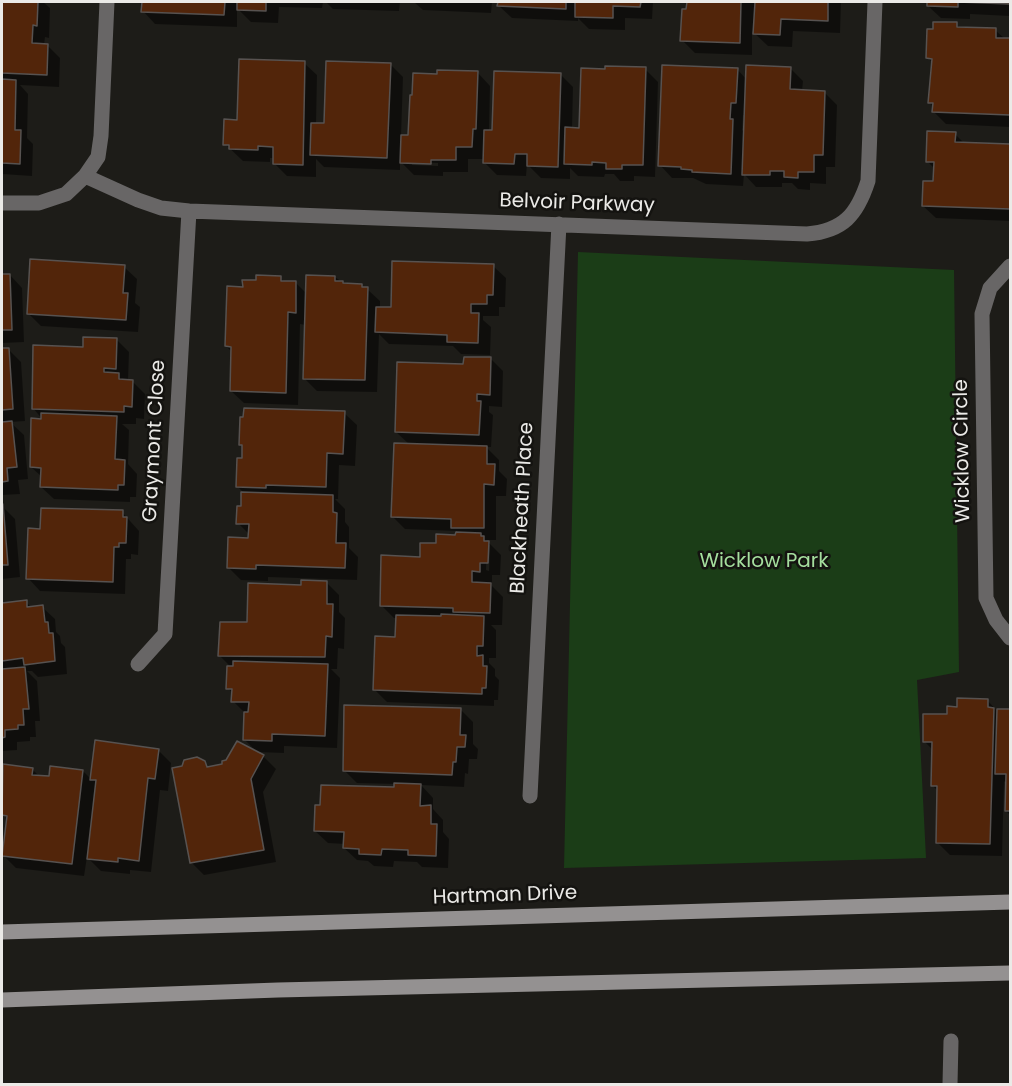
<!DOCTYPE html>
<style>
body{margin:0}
#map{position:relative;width:1012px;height:1086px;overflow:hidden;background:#1d1c18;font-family:Poppins,sans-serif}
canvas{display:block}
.frame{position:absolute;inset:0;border:3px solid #ebeae7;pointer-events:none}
</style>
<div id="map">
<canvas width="1012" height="1086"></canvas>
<div class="frame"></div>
</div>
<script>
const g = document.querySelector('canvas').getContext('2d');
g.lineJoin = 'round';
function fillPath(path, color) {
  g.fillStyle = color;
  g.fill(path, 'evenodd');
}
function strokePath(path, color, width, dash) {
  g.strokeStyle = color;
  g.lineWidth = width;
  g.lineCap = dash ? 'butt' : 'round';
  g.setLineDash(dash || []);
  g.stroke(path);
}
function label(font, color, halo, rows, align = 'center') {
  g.font = font + ' Poppins,sans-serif';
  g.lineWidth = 5;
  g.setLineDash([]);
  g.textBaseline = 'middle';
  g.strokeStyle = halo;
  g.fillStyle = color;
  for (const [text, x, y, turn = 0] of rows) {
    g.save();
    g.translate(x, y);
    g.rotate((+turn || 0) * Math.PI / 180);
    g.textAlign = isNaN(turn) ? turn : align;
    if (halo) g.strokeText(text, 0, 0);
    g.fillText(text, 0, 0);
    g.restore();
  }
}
fillPath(new Path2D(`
 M578,252l376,18 5,402 -42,8 9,178 -362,10z`), '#1b3d17');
fillPath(new Path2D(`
 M3,2h40l7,6 -1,30 -4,-1 -1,8h3l13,13 -1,29 -39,-2 8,9 -1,44 6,6 -1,32 -30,-2v-168h1z
 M143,2h180l-1,6 -43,-1 -1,16 -27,-1 -14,-14v19l-82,-3 -12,-13z
 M326,2h74l-1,9 -66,-2z
 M414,2h78l-1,11 -68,-3z
 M499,2h154l-1,17 -27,-1v12l-36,-1 -11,-11v3l-66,-3 -13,-12z
 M688,2h153l-1,31 -47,-2 -1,16 -24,-1 -16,-15v24l-57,-2 -13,-13z
 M928,2h82v14l-40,-2v5l-29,-1 -13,-12z
 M956,24l5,5 34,1 10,9 5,1v87l-64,-3 -12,-12v-5l-4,-4 3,-40 -5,-5z
 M304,63l13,12 -1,49 9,1 65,-61 13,13 -2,59 9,1 68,-64 12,13 -1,45 5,1 66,-58 13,13 -1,42h8l65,-60 13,13 -3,95 -21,-1v5h-14l-6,-7h-9l-1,3 -26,-1 -8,-8v11l-29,-1 -14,-14 -1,12 -29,-1 -13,-13v-3h-16v13h-25v4l-29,-1 -14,-14v9l-76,-3 -8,-8v18l-29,-1 -13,-13v-5h-4v4l-27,-1 -18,-17 13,-23zM412,162l26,1v3l-26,-1z
 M790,68l13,13 -1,10 22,1 13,13 -2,62h-9v17l-16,-1v7l-12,-1 -6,-6h-10v4h-26l-12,-13 -1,12 -37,-2 -13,-6h-21l-12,-13 77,-96 10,11zM743,115h3l-1,18 -3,-3z
 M955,134l10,10 45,1v76l-74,-3 -13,-12 12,-23v-14l-7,-7z
 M493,266l13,12 -1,29h-6v9h-16v4l8,7 -1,28 -29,-1 -8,-8 -64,-2 -10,-10 -2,58 -60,-1 -13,-13 2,-53 -6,-1 -2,81 -54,-2 -13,-12 1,-39 -6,-6 18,-58 36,-11 5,6h11l11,11 28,-17 11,8 15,1 6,3 13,12v8h12z
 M124,267l13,12 -2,24 5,4 -2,25 -97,-6 -13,-13z
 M10,275l12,13 2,54 -22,1v-67z
 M116,339l13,13 -1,29h4l13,13 -1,25 -8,-1v6h-14l7,6 -1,34 9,10 -1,23h-6v5l-76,-3 -13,-12 1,-10 -11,-10 12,-47 -10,-12 52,-60z
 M8,349l13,13 4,59 -15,1 14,13 4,44 -10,1 2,14 -18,1v-145z
 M491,359l12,12 -1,36 -13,-1v6l4,3 -2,32h-5l13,13v11l8,8 -1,17h-10v44h-10l15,15 -1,20h-8v11l11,11 -1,28h-11l5,5v28h-7v5l6,6v7l4,4 -1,20h-4v6l-107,-4 -12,-12 22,-51 1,-21h-4l-12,-12 55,-61 20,-8v-6l-52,-2 -12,-12 17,-72 -14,-13 69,-66zM487,545h3l-1,26 -3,-1z
 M344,413l13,12 -2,41 -16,-1 -1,34h-3l10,10v13l4,5v21l9,9 -1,23 -89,-3v4l-27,-1 -12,-12 21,-28v-5l-12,-12 4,-15 1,-16 -5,-5 5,-27 1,-12 -3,-3z
 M2,506l13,13 5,58 -18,2z
 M122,512l17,19 -1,24 -7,-1v5h-5l-1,35 -85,-3 -12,-13 14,-48z
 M327,583l12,12v17l6,6 -1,31 -6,-1 -1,21h-6l9,9 -3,70 -53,-2v7l-27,-1 -12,-12 1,-26 -13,-13v-7l-5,-6 3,-21 -11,-11 28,-32 54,-37z
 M26,602l6,6 10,-1 13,12 1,13 4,4 1,7 4,4 2,27 -29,3 -6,-6h-5l10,10 3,40h-5l1,16h-6v4l-13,1v8l-15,1v-147z
 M988,701l9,10h13v104l-4,-4 1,-27 -3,-3 -2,75 -52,-1 -13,-13 1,-51 -6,-6 1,-35 -9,-9 35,-33z
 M461,710l12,12v22l5,5 -1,10h-8l-1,15 -3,-1 -1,14 -43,-2 12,13v11l10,11v12l6,7 -1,29 -26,-1 -5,-5 -23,-1 -1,6 -19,-1 -6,-5 -11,-1 -13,-12 1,-4 -17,-1 -13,-12 81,-42v-5l-39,-1 -13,-13z
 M96,742l62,8 13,13 -3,28 -8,-1 -9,82 -21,-2v4l-29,-3 -14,-14 -3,19 -68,-8 -12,-12 4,-37 -5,-4 2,-13 -3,-3 2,-33 28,3 8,8 10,1 33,-7 9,9z
 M263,756l13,13 -13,23 13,70 -72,13 -13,-13 13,-99 5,5z`), '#0007');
const building = new Path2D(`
 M2,2h36l-1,24 -4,-1 -1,18 16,1 -1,31 -45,-2z
 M142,2h83l-1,13 -83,-3z
 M237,2h29v9l-29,-1z
 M498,2h68v7l-69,-3z
 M575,2h66l-1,5 -27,-1v12l-38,-1z
 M687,2h54l-1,41 -60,-2 2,-32h4z
 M755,2h73v19l-47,-2 -1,16 -27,-1z
 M927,2h83v2l-52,-2v5l-31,-1z
 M933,22h24v5l39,1v10h14v77l-78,-3 1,-9h-5l4,-44 -6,-1 1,-29h6z
 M239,59l66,2 -2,104 -30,-1v-17l-15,-1v4l-29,-1v-4h-6l1,-26 13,1z
 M326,61l65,2 -4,95 -77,-3 1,-32h13z
 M662,65l76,3 -2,35h-5l-1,16h3l-2,55 -39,-2v-2l-11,-1v-2l-23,-1z
 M746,65l45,2 -1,22 35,2 -2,64h-9v17h-16v6l-14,-1v-6h-14v4h-28z
 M605,66l41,1 -3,98h-21v4h-16v-6l-14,-1v3l-28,-1 1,-37 14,1 2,-60 24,1z
 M437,70l41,1 -2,58h-3l-1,18h-16v13h-25v4l-31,-1 1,-28h7l2,-40h2l1,-22 24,1z
 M494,71l67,2 -3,94 -31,-1v-12h-12l-1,10 -31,-1 1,-33h8z
 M2,79l14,1 -1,50h6l-1,34 -18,-1z
 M927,131l29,1 -1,10 55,2v65l-88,-3 1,-25h10l1,-19h-8z
 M30,259l95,6 -2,28h5l-2,27 -99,-6z
 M392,261l102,3 -1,31h-6v9h-16v9h8l-1,30 -31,-1v-7l-72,-3 1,-25h15z
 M2,274h8l2,56h-10z
 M256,275l25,1v5h15v32l-8,-1 -2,81 -56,-2 1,-44 -6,-1 2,-60 16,1 -1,-7h14z
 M306,275l29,1v5h8v2l19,1v3h6l-3,93 -62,-1z
 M83,337l34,1 -1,31 -12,-1v4l15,1v6l14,1 -1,27 -8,-1v6l-92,-3 1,-64 50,2z
 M2,348h7l4,61 -11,1z
 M464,357h27l-1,38 -13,-1v7h4l-2,34 -84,-3 2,-70 66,2z
 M244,408l101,3 -2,43 -16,-1 -1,34 -60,-2v3l-30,-1 1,-29h5v-13h-3l1,-28h3z
 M41,413l76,3 -2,43 10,1 -1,25h-6v5l-78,-3 1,-19 -11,-1 1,-49 10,1z
 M12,421l5,46 -10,1 1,13 -6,1v-60z
 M394,443l93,3v18h8l-1,21 -10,-1v44h-33v-9l-60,-2z
 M241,492l92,3v17l4,1 -1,30h10l-1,25 -89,-3v4l-29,-1 1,-31 20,1 1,-14h-13l1,-18h4z
 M3,504l5,61h-6v-60z
 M41,508l82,2v7h4l-1,26h-7v4h-5l-1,35 -87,-3 2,-51 12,1z
 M456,532l25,1v3h3v5h5l-1,22h-8v9l-8,-1v11l19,1 -1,30 -37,-1v-4l-73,-2 1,-51 39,2v-14h16v-9l19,1z
 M301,580l26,1v23h6l-1,33 -6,-1 -1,21 -107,-1 2,-34h27l1,-39 53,2z
 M27,600v7l16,-2 2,17h3l1,11h4l2,28 -31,4 -1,-7 -21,3v-58z
 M441,614l43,2 -1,30h-6v10l6,-1v11h4l-1,22h-4v6l-109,-4 2,-54 20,1 1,-22 45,1z
 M233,661l95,3 -3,72 -53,-2v7l-29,-1 1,-28h4l1,-10h-18l1,-13h-6l1,-23h6z
 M25,667l4,42h-6l1,16h-6v4l-13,1v7l-3,1v-69z
 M957,698l31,1v8l6,1 -4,136 -54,-1 1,-57h-6l1,-44h-9v-28h24v-8l10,1z
 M344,705l117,3 -1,27h6l-1,12h-8l-1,15h-3l-1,13 -109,-4z
 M997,709h13v102h-5l1,-37h-11z
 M95,740l64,9 -4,30 -7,-1 -9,83 -21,-3v4l-31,-3 9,-79h-6z
 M237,741l27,14 -13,24 13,71 -74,13 -18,-95 10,-2 2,-6 13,-3 8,4 2,6 15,-3v-3l4,-1z
 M3,764l30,4 -1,7 17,1 1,-10 33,4 -11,94 -70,-8 5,-40 -5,-1z
 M394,783l27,1 -1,22 11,-1v19h6l-1,32 -28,-1v-5l-26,-1 -1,6 -22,-1v-5l-16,-1 1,-16 -30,-1 1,-26h5l1,-20 73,2z`);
fillPath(building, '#52250a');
strokePath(building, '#575250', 1.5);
strokePath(new Path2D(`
 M85,176l53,24 23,8 28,3 618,23c36,-3 50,-19 61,-53l7,-179
 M2,203h37l27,-9 19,-18 13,-19 3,-21 6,-134
 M1010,266l-20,22 -8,26 4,284 10,22 14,18
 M138,664l27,-30 24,-423
 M530,796l29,-572
 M950,1084l1,-43`), '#686666', 15);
strokePath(new Path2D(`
 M2,932l1008,-30
 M2,1000l276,-10 732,-17`), '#949191', 15);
label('20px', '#ebeae7', '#141310', [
 ["Belvoir Parkway",577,204,2],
 ["Graymont Close",155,441,-87],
 ["Wicklow Circle",963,451,-91],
 ["Blackheath Place",523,508,-87],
 ["Hartman Drive",505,896,-2]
]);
label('20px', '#a5df9e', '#141310', [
 ["Wicklow Park",764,562]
]);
</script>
